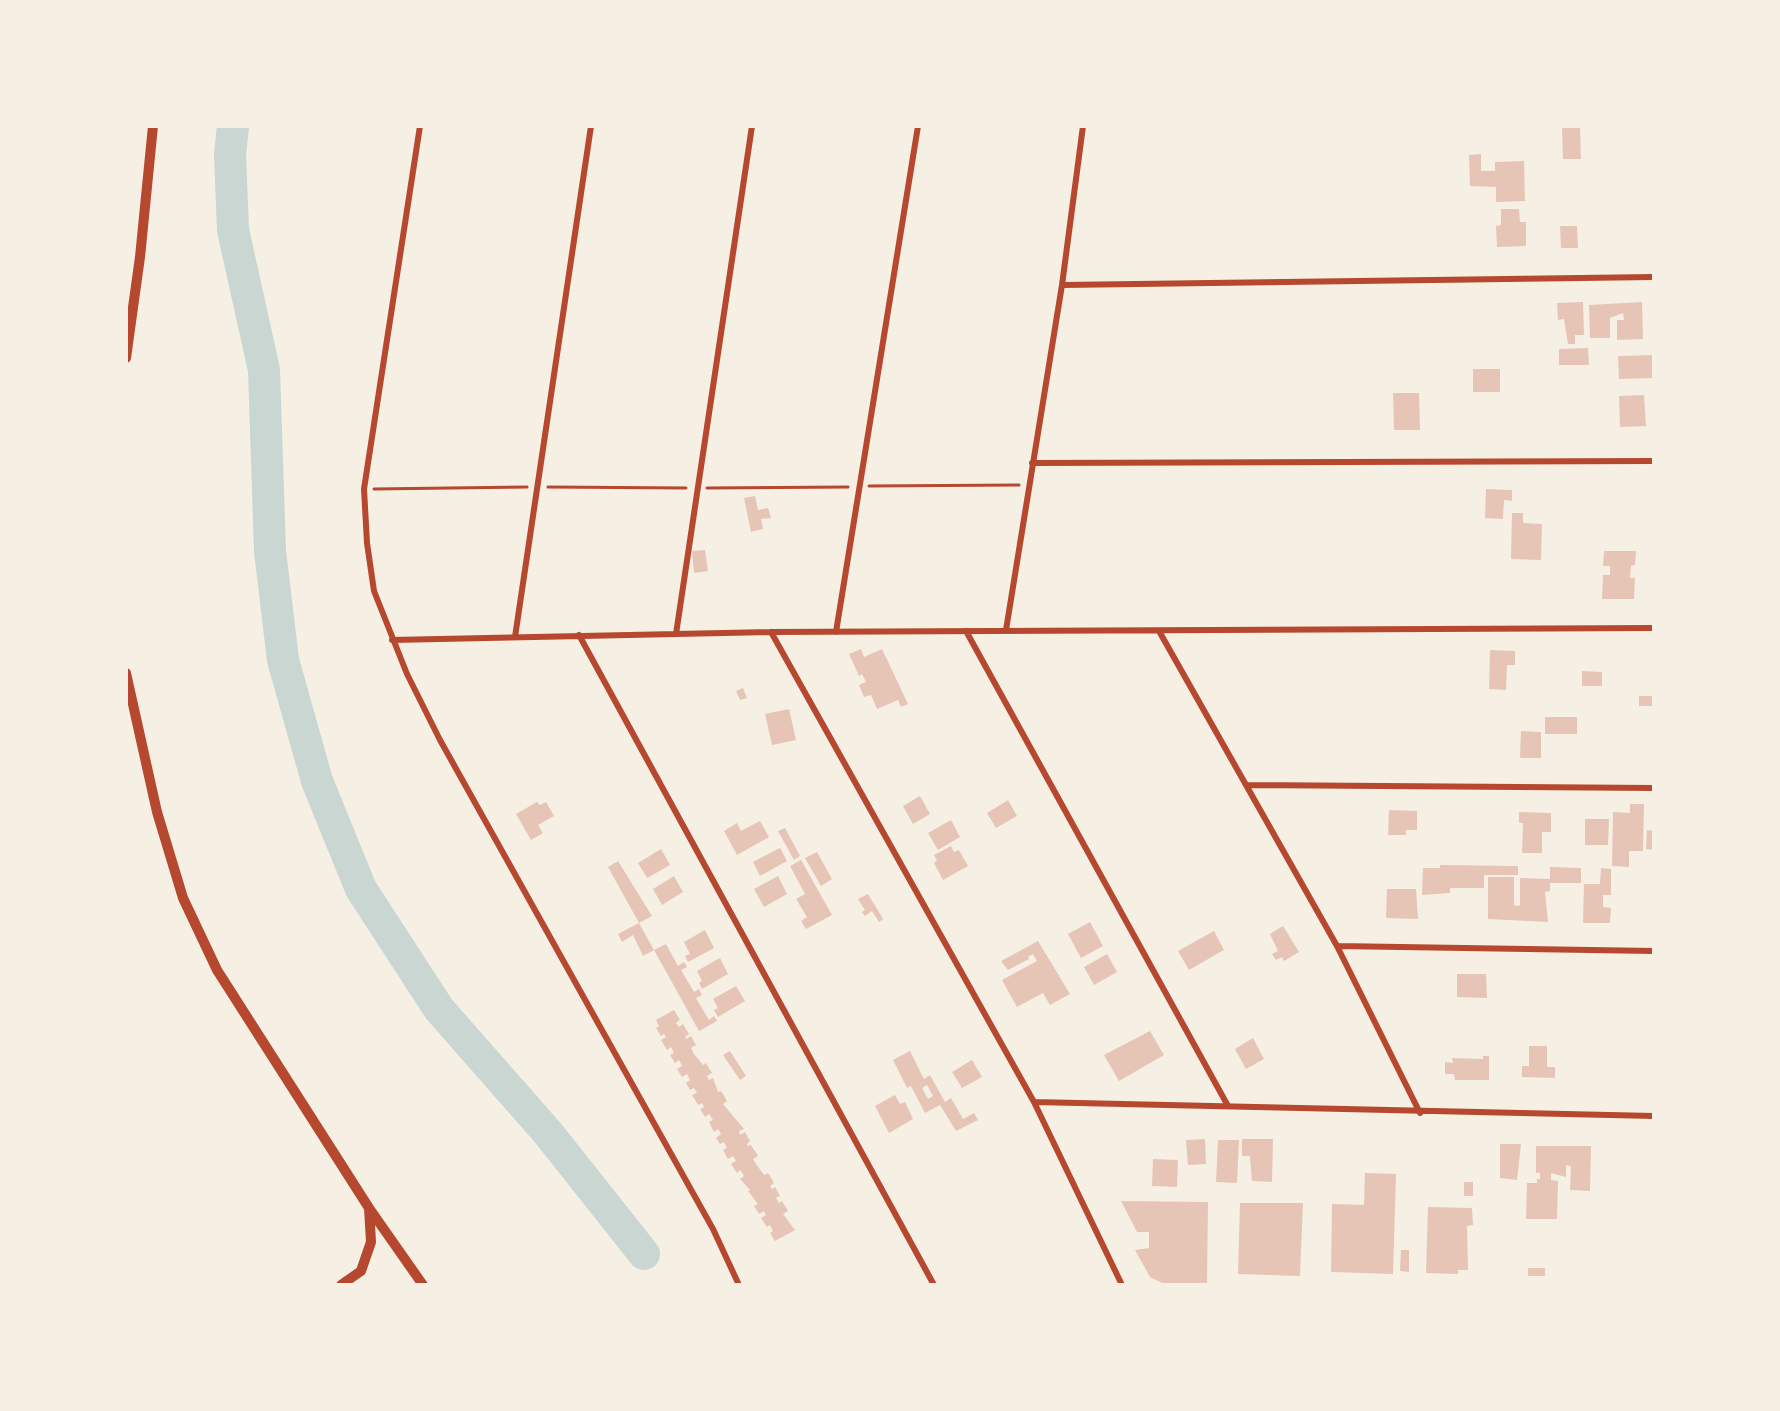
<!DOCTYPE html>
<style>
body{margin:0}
#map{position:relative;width:1780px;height:1411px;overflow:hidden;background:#f6efe4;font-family:Lato,sans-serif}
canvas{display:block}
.frame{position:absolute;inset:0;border:128px solid #f6efe4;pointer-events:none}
</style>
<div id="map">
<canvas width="1780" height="1411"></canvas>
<div class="frame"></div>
</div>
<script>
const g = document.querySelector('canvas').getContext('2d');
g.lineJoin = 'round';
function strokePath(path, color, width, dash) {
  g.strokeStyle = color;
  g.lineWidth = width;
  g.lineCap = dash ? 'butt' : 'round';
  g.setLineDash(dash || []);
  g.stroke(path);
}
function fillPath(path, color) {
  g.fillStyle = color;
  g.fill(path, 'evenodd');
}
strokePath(new Path2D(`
 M233,126l-3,29 3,75 31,140 6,181 13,109 34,121 44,108 78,120 109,124 96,121`), '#c9d6d2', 32);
fillPath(new Path2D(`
 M1562,126h18l1,33h-18z
 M1481,154v17h14v-9l29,-1 1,40 -29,1v-15l-26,-1 -1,-31z
 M1501,209h18l1,13h6v24l-29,1 -1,-21 5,-1z
 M1560,226h17l1,22h-17z
 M1583,302l1,33h-9v9h-7l-4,-25 -6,1 -1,-17z
 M1642,302l1,37 -26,1v-20h7l-1,-7 -13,5v20h-20l-1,-33z
 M1588,348l1,17h-30v-16z
 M1654,355v23l-35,1 -1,-23z
 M1473,369h27v23h-27z
 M1393,393h26l1,37h-26z
 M1644,395l2,31 -26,1 -1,-31z
 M1486,489l26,1v11l-8,-1 -1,19 -18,-1z
 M755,496l3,14 10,-2 3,10 -10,1 2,10 -12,3 -7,-34z
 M1512,513h11v10l19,1 -1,36 -30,-1z
 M705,550l3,21 -14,2 -2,-22z
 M1604,551h32l-1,14 -4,1 -1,12h5l-1,21h-32l1,-24h7v-9h-7z
 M861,649l3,8 18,-8 26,55 -7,3 -3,-7 -21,9 -6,-14 -7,2 -5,-12 7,-3 -4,-8 -3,2 -10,-22z
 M1490,650l25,1v14h-8l-1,25 -17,-1z
 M1582,671l20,1v14h-20z
 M743,688l4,10 -7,2 -4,-9z
 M1639,696h15v10h-15z
 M789,709l7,31 -24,5 -7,-31z
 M1545,717h32v17h-32z
 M1521,731l20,1v26h-21z
 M920,796l10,18 -17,10 -10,-18z
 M1008,800l9,16 -21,12 -9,-15z
 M537,802l3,3 6,-3 8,14 -16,9 5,8 -12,7 -15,-26z
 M1630,804h14l-1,47h-14v16l-17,-1 1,-54 17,1z
 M1389,810l28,1v19h-11v5h-18z
 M1519,812l32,1v19h-9v21h-20l1,-30h-4z
 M1585,819h24l-1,26h-23z
 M951,820l9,17 -22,13 -10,-17z
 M760,821l9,16 -32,18 -13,-24 13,-8 4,8z
 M785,828l15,28 -6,4 -16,-29z
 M1647,830l7,1v19l-8,-1z
 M951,846l3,6 5,-2 9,16 -25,14 -9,-17 3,-2 -3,-6z
 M780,848l7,13 -27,15 -7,-14z
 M661,849l9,16 -23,13 -9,-15z
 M817,852l15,27 -11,7 -16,-28z
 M801,860l31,55 -26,14 -5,-8 6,-4 -11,-18 9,-5 -15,-28z
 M618,861l34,55 -13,7 -31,-56z
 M1440,865l78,1v9h-34v13h-34v5l-28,2 1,-27h17z
 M1550,867l31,1v15h-31v8l-5,1 3,30 -60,-3v-42h26v28l3,1 3,-1v-27l30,1z
 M1601,868l10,1v26h-8v12l8,1 -1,15h-27l1,-39h16z
 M674,876l9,16 -21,13 -9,-16z
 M778,876l9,18 -23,13 -10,-18z
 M1387,889h29l2,30 -32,-1z
 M868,894l15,25 -4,3 -7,-11 -7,5 -3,-4 3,-2 -7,-11z
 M1090,922l13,24 -22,12 -13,-24z
 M639,923l15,27 -11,6 -10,-21 -11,7 -4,-8z
 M1283,926l16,26 -15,9 -2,-4 -6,3 -4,-6 6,-3 -8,-17z
 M705,930l9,18 -26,14 -3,-6 5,-2 -6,-12z
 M1214,931l10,19 -35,20 -11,-19z
 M1038,941l32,53 -20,11 -7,-12 -26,14 -15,-27 35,-19 -4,-7 -5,3 1,2 -21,11 -7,-9z
 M666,944l12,22 6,-4 3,5 -6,3 13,22 5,-3 3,6 -6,3 13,22 5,-4 3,5 -18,10 -45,-81z
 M1107,954l10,18 -23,13 -10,-18z
 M720,958l8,16 -26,15 -3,-6 3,-2 -5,-10z
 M1457,974h29l1,24 -30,-1z
 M736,986l9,15 -27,16 -4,-7 4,-2 -5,-9z
 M674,1010l6,10 -4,3 3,4 4,-3 6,10 -4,3 1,2 5,-3 5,9 -5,3 3,6 9,11 3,-2 6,10 -5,3 2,4 4,-2 5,14 3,-1 6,10 -4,3 21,25 -5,2 1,4 5,-3 5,9 -3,3 1,2 3,-1 7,11 -5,3 1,2 10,14 4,-2 6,10 -4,3 2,3 3,-2 5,9 -4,2 3,5 3,-2 6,10 -5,3 12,16 -20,11 -5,-8 3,-2 -3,-6 -3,2 -6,-9 5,-3 -2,-4 -5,3 -5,-8 4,-2 -10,-13 2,-1 -10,-11 4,-3 -4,-6 -3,3 -6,-9 5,-3 -3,-5 -5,3 -5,-9 4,-2 -3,-6 -4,2 -4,-6 5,-4 -3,-5 -4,3 -5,-10 4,-2 -4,-6 -4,3 -5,-8 4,-2 -2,-4 -4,2 -6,-10 5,-2 -3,-5 -4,2 -4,-7 4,-3 -3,-6 -5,3 -5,-8 5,-3 -3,-6 -4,3 -5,-8 4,-2 -3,-6 -4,3 -6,-10 5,-3 -2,-3 -3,2 -5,-8 3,-2 -3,-6z
 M1150,1031l14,24 -45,26 -15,-26z
 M1253,1038l11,21 -18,10 -11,-20z
 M1529,1046h18v21h8v11l-33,-1v-11h7z
 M730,1051l16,25 -6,4 -17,-25z
 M910,1051l14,28 6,-4 15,27 6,-4 12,21 11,-6 4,7 -22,11 -16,-26 -15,8 -14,-27 -4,2 -14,-28zM927,1085l6,11 -5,3 -6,-11z
 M1483,1056h6v24h-34l-1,-6h-9v-12l8,1 -1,-5 31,1z
 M972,1060l10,17 -20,11 -10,-16z
 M895,1095l5,9 5,-2 8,17 -24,14 -14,-27z
 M1205,1139l1,25 -18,1 -2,-25z
 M1242,1139h31l-1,43 -20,-1 -2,-25h-8z
 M1218,1140h21l-2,43 -21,-1z
 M1500,1144h21l-4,36 -17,-2z
 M1536,1146h55l-1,45 -20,-1 1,-24 -5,-1v12l-15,-4v7l7,1 -1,38h-31l1,-36h10v-4h3v-6h-4z
 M1153,1159l25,1 -1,27 -25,-1z
 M1365,1173l31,1 -3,100 -62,-2 1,-68 32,1z
 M1464,1182h9v14h-9z
 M1121,1201l87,1 -1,83h-41l-16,-8 -15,-27 14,-2v-16h-12z
 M1240,1203h63l-3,73 -62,-2z
 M1428,1207l44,1 1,17 -6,1 1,44h-10v4l-32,-1z
 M1401,1250h8v22l-9,-1z
 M1528,1268h17v8h-17z`), '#e6c5b7');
strokePath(new Path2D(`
 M869,486l150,-1
 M548,487l138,1
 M707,488l141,-1
 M374,489l153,-2`), '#b5482f', 3);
strokePath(new Path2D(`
 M420,126l-56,363 3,54 7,48 33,83 33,66 273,489 26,56
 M1062,285l592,-8
 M1032,463l622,-2
 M1006,630l56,-345 21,-159
 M966,631l262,475
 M1159,631l178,315 83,167
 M771,632l263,470 88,183
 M836,632l82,-506
 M676,634l76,-508
 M579,635l355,650
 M515,637l76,-511
 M392,640l379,-8 883,-4
 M1247,785l407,3
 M1337,946l317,5
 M1034,1102l620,14`), '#b5482f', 6);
strokePath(new Path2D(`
 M126,358l14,-101 13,-131
 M126,673l31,139 26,86 34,72 152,238 54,77
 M341,1285l20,-14 10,-29 -2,-34`), '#b5482f', 10);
</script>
